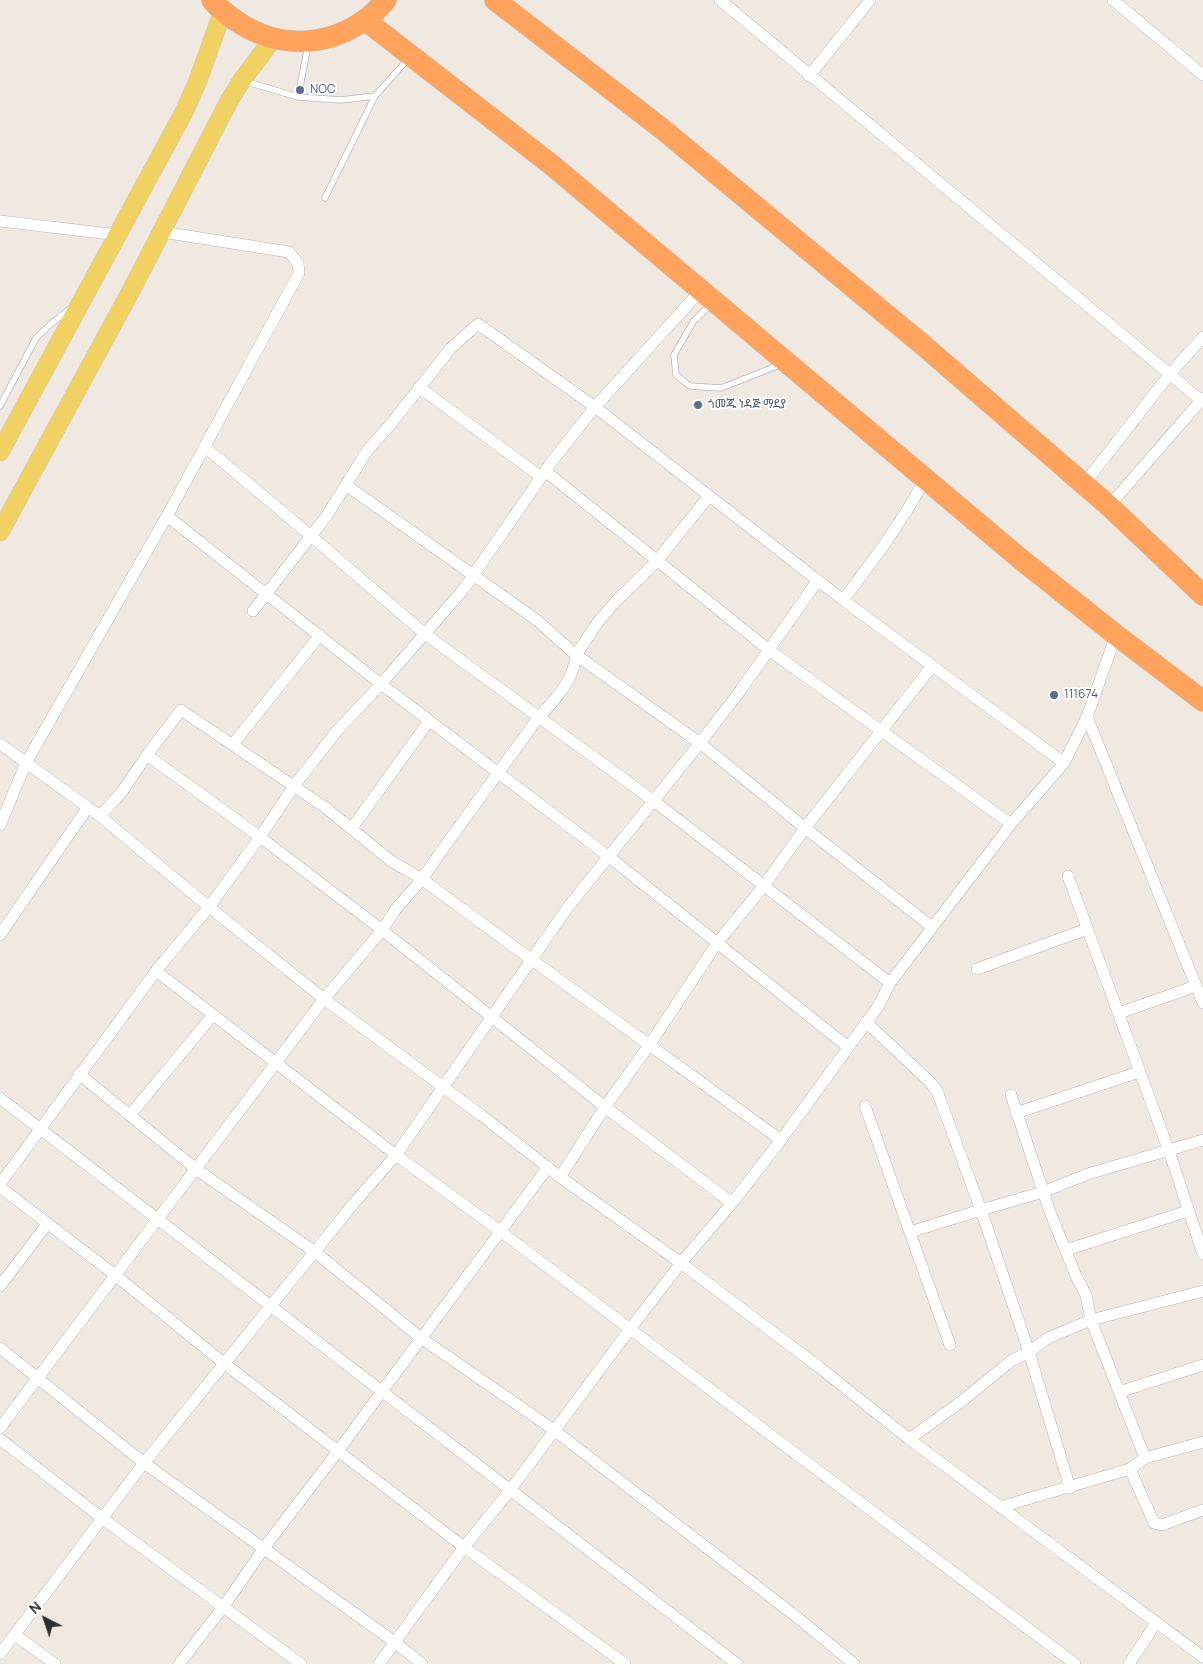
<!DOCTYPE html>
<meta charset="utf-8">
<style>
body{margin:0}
#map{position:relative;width:1203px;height:1664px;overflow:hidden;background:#efe9e1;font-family:Manrope,sans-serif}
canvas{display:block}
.north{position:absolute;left:20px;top:1594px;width:50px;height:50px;-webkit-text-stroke:4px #fff;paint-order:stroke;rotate:319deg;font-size:14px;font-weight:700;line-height:20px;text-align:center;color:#2e2e2e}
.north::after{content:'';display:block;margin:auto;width:18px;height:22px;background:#2e2e2e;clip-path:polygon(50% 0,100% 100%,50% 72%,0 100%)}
</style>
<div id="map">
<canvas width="1203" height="1664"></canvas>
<div class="north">N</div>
</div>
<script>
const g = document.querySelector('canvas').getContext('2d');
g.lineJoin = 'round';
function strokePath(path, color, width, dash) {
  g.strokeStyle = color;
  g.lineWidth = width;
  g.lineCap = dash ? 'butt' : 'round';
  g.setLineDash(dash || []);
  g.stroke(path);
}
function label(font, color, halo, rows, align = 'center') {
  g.font = font + ' Manrope,"Noto Sans Ethiopic",sans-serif';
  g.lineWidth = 4;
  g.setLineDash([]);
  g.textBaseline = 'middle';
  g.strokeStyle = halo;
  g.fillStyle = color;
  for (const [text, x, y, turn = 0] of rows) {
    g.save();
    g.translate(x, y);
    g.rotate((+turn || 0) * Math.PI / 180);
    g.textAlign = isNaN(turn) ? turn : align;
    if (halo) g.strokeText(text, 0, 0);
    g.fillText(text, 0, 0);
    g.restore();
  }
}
const lane = new Path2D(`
 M244,81l54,16 43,3 34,-4 33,-37
 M298,97l10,-52
 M325,198l50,-102
 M711,304l-18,18 -19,33 2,20 14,11 31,2 61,-24
 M0,406l36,-68 16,-15 19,-15`);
const street = new Path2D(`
 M720,0l483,402
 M1113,0l90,75
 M809,76l61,-76
 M0,221l118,14
 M419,387l122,90
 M205,447l106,89 -58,75
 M545,471l224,179 242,174
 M1084,484l85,-109 34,-38
 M346,485l192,136 38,34c-1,6 -2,13 -5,19 -7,19 -29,38 -41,55 -36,50 -73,99 -108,150 118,88 239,174 359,261
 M709,496l-53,66 -39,38 -19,22 -22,33 124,88 105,85 127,99
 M1109,506l94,-108
 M167,516l214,168 227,172 240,191
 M843,600c30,-39 59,-78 82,-121
 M1087,717l116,286
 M0,744l100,72 109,91 115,92 157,116 79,62 121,86 138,104 90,72 294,218
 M233,744l87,-109
 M147,755l113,82 122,93 223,177 127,96
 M0,825l26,-62 141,-247 132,-243 -1,-10 -9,-11 -127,-20
 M352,828l77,-107
 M1068,876l101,275 34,103
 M0,935l88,-128
 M977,969l110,-40
 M156,971l240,184 104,76 575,433
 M890,983l-236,-182 -229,-167 -114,-98 15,-19 41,-66 23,-26 61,-77 27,-24 117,83 248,193 221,163
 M1119,1013l77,-27
 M866,1022l64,60 7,9 44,119 62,-18 45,-18 115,-34
 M79,1074l117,95 119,83 106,86 133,92 244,188 56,46
 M1011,1095l39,117 26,64 10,19 5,25 54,138
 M0,1098l737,566
 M865,1106l85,239
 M1016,1113l123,-41
 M130,1115l83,-100
 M560,1177l45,-70 45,-63 67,-101 46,-56 42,-59 127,-162
 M0,1184l156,-213 53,-64 51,-70 34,-51 42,-54 45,-48 82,-94 90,-130 42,-53 106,-117
 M0,1187l115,88 110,89 113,87 126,96 161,117
 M910,1232l71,-22 48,142 41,136
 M1066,1250l122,-39
 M0,1286l48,-63
 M0,1348l144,115 252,180 26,21
 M1119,1392l84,-27
 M0,1428l324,-429 58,-69 14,-21 26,-30 -31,-18 -65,-53 -145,-98 -34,45 -26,38 -21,23
 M0,1439l103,80 198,145
 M909,1439l53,-38 49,-40 18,-9 19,-14 43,-18 112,-29
 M1130,1469l24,54 8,2 41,-15
 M1000,1507l130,-38 15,-11 58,-16
 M15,1635l40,29
 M0,1654l144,-191 210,-260 42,-48 172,-248 132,-164 40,-52 78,-111
 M179,1664l45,-58 40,-58 74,-97 210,-284
 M379,1664l85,-117 47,-58 119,-160 51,-66 51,-60 49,-63 98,-135 11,-22 121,-159 53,-61 23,-46 29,-82
 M1129,1664l27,-41`);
const primary = new Path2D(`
 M0,452l184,-340 13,-29 26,-72
 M0,532l133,-245 96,-186 13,-21 31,-41`);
const highway = new Path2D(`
 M212,0c7,9 14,14 23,20 49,35 112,26 151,-20
 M495,0l166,128 262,217 186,161 94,89
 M365,20l188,146 470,395 93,74 87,66`);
strokePath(lane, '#b4b7c1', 7);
strokePath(street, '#b4b7c1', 12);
strokePath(primary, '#c9c9c9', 19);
strokePath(highway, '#c9c9c9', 22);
strokePath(lane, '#fff', 5.5);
strokePath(street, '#fff', 11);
strokePath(primary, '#f2d163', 18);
strokePath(highway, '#ffa35c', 21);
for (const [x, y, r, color] of [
 [300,90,5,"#5c6f8a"],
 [698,405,5,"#5c6f8a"],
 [1054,695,5,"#5c6f8a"]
]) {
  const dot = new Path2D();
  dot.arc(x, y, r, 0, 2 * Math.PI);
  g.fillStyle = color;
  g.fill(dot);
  strokePath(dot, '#fff', 2);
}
label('12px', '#4e5e75', '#fff', [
 ["NOC",310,90],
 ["ጎመጁ ነዳጅ ማደያ",708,405],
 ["111674",1064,695]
], 'left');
</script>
